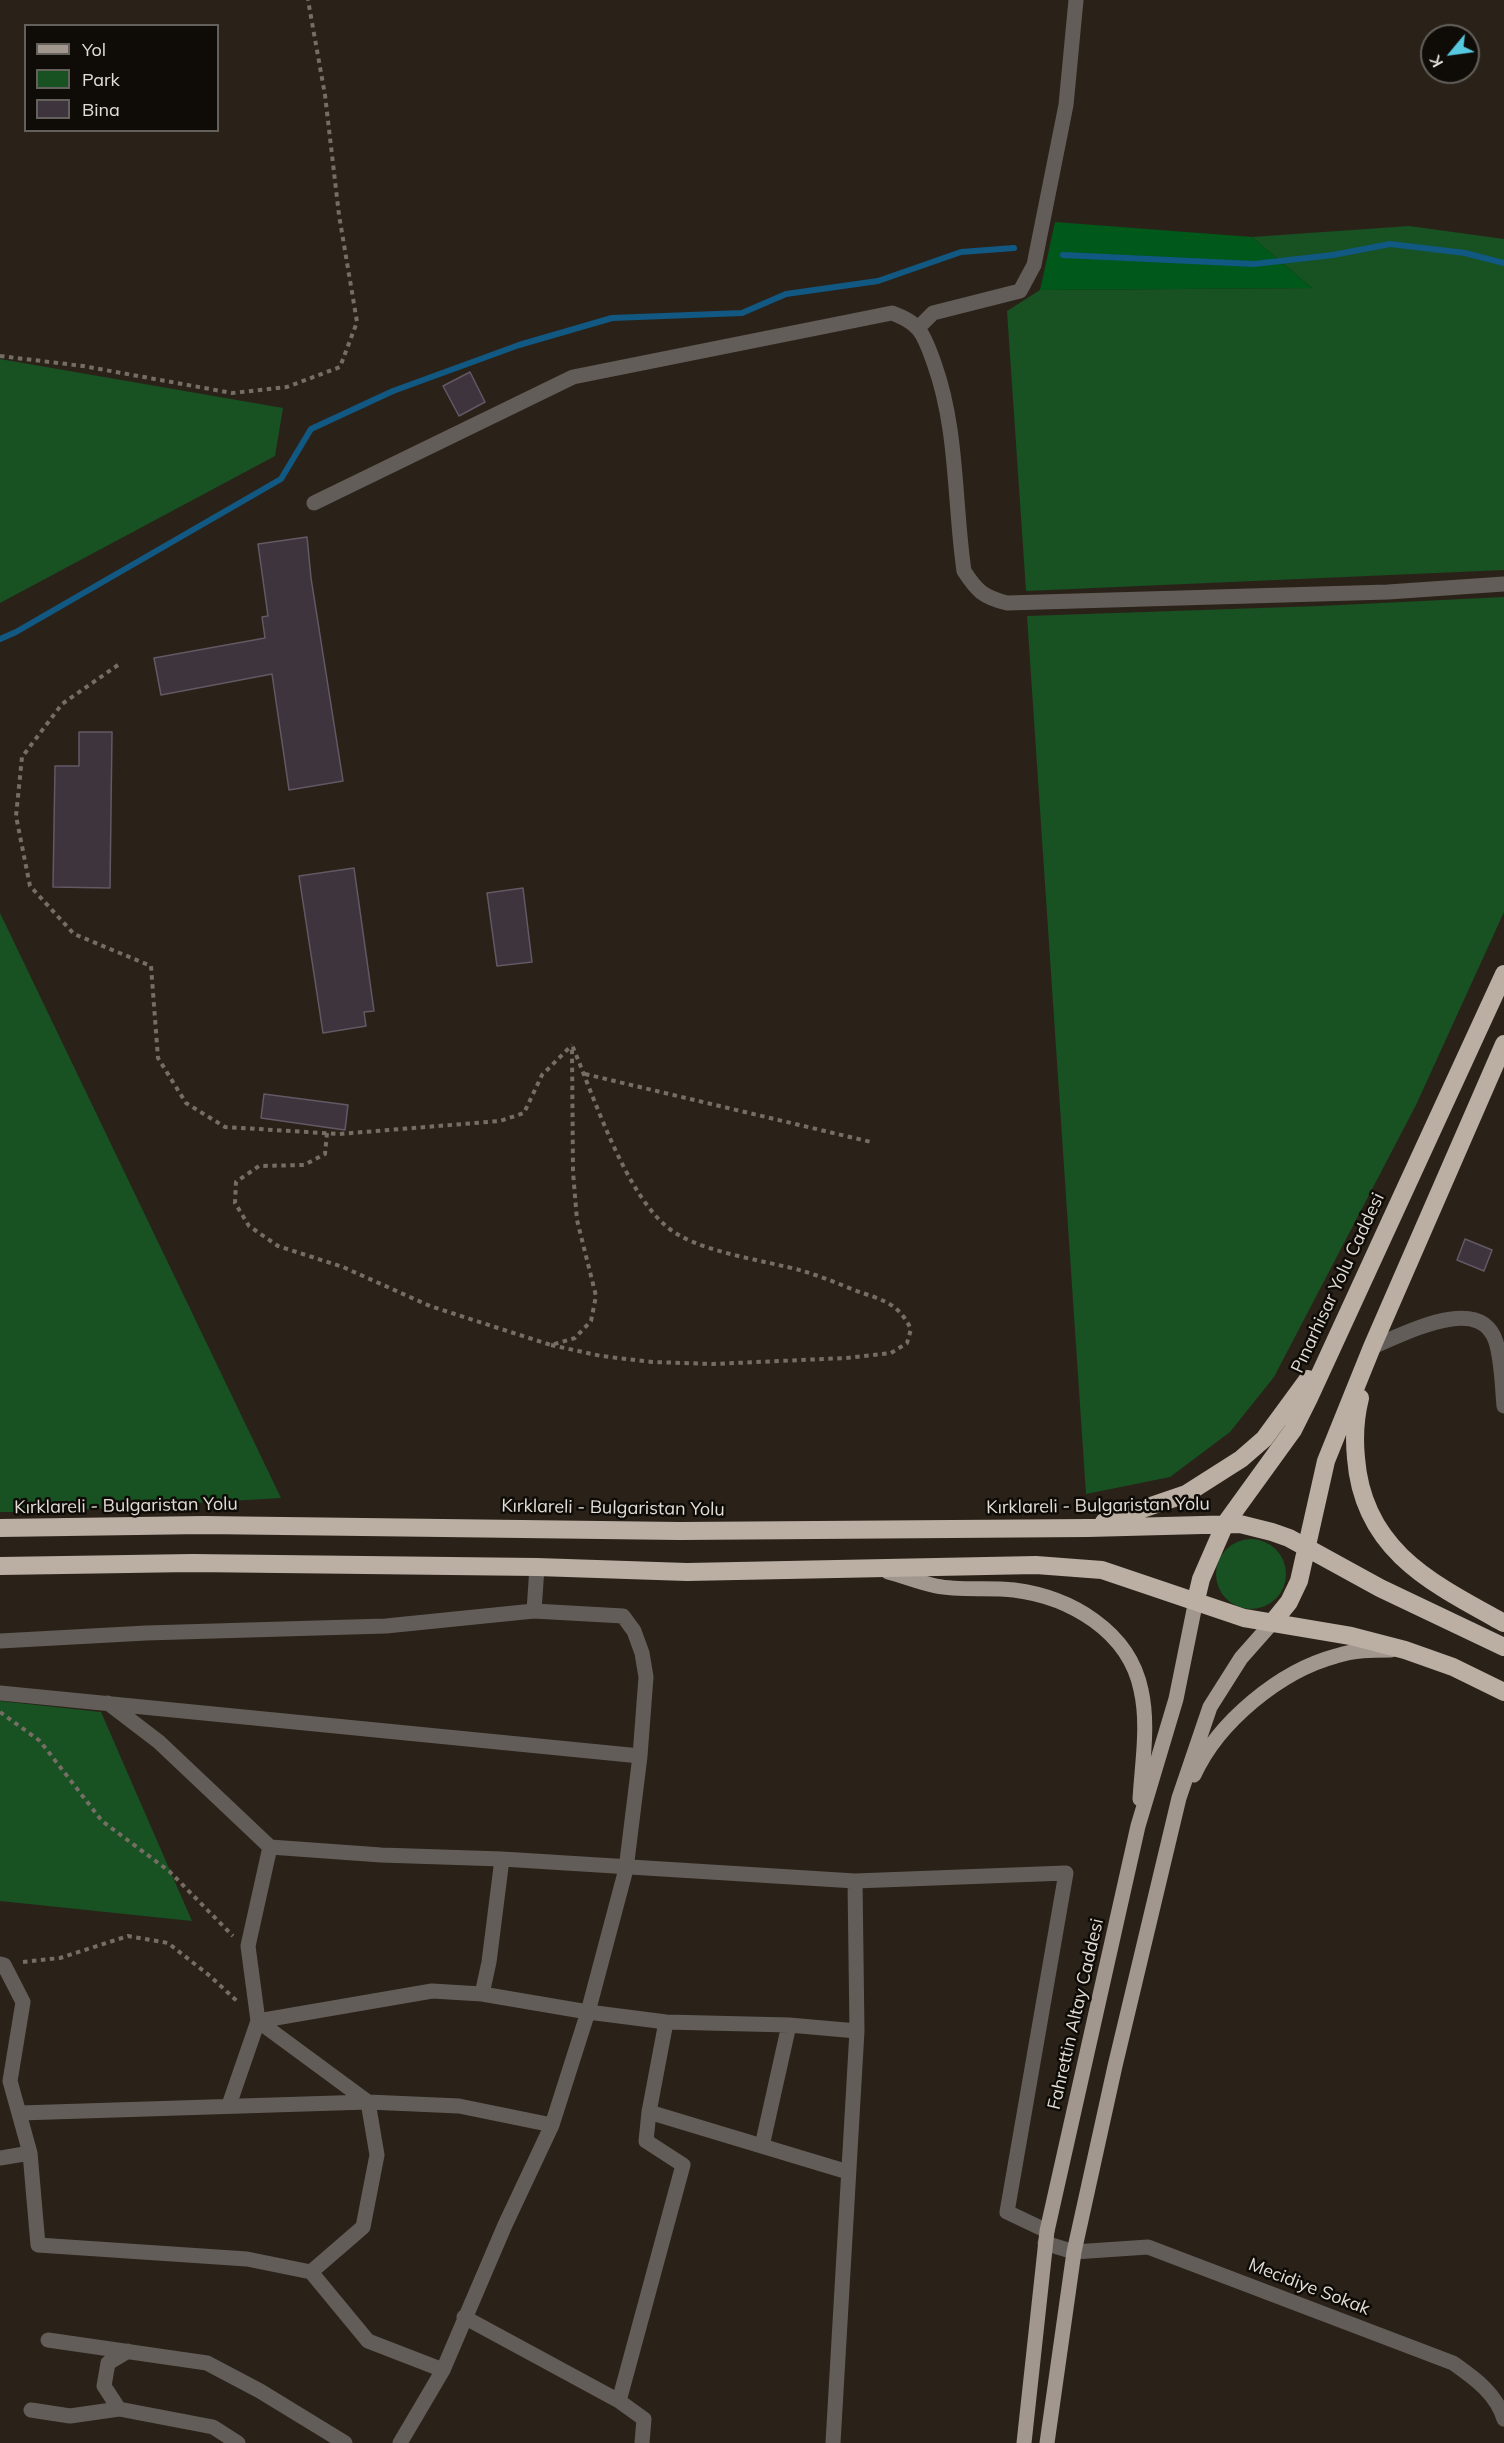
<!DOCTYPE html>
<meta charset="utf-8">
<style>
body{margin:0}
#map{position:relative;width:1504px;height:2443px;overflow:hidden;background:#2a2218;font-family:Mulish,sans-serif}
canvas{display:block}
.legend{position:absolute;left:24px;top:24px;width:195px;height:108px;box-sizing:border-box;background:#0f0c08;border:2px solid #64605b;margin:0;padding:8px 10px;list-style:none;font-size:18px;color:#e3ddd7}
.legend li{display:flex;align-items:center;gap:12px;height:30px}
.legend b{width:30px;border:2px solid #64605b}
.north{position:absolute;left:1420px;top:24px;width:60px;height:60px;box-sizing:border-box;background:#0f0c08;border:2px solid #64605b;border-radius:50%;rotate:241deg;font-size:16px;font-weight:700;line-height:24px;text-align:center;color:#e3ddd7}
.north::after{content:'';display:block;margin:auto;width:21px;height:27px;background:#56c9e1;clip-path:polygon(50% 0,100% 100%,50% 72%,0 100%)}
</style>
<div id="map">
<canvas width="1504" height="2443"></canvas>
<ul class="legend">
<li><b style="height:8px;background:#a2978e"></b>Yol</li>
<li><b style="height:16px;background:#185122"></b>Park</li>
<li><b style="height:16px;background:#3d343e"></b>Bina</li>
</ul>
<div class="north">K</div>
</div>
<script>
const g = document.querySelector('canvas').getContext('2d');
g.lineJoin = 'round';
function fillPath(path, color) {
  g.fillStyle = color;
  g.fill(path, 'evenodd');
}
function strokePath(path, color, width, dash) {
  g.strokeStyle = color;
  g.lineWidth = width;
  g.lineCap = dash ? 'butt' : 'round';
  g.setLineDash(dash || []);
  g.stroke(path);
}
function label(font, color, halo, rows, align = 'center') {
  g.font = font + ' Mulish,sans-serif';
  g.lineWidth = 5;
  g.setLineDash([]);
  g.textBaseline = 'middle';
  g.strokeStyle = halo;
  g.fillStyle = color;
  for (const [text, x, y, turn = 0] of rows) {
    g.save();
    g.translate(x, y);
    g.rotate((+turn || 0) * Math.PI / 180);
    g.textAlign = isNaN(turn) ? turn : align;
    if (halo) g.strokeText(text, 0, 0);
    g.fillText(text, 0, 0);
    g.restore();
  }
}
fillPath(new Path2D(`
 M1409,226l95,13v331l-478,21 -19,-280 33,-21 272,-2 -60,-51z
 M0,359l283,49 -8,48 -275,147z
 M1504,597v315l-88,193 -142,272 -44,55 -60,45 -84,17 -59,-878 292,-10z
 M0,913l281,585 -240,14h-41z
 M1216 1574a35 35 0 1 1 70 0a35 35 0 1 1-70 0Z
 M0,1701l101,11 91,209 -192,-20z`), '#185122');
fillPath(new Path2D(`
 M1055,222l197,15 60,51 -272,2z`), '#00581a');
strokePath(new Path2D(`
 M1063,255l191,9 79,-9 57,-11 75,9 39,10
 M0,639l16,-7 265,-153 30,-50 82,-38 126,-46 93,-27 130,-5 44,-19 92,-13 83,-29 53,-4`), '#115883', 6);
const building = new Path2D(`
 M470,372l15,30 -26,14 -16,-30z
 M307,537l4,41 32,203 -54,9 -17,-116 -111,21 -7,-37 111,-20 -3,-21 6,-1 -10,-72z
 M79,732h33l-2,156 -57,-1 2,-121h24z
 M354,868l20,143 -10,1 2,14 -43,7 -24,-157z
 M523,888l9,74 -35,4 -10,-73z
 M264,1094l84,11 -3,25 -84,-12z
 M1465,1239l27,11 -8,21 -27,-11z`);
fillPath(building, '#3d343e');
strokePath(building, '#625964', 1.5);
strokePath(new Path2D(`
 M0,356l83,10 149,27 55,-6 53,-20 17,-45 -18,-107 -14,-120 -17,-95
 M118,665l-56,39 -40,53 -6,59 14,70 44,48 77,32 7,92 28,45 39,24 114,7 161,-13 24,-8 18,-38 30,-30
 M585,1074l286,68
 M327,1133l-2,21 -21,11 -45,1 -23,16 -1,21 14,23 29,20 65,21 87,39 68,22 53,17 24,-7 16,-17 5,-25 -19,-76 -4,-48 -1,-123
 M551,1345l50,11 51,6 61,2 133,-6 45,-5 16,-10 4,-14c-14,-28 -30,-29 -57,-39 -17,-7 -34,-14 -51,-19 -39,-11 -108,-19 -137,-45 -42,-36 -72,-129 -94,-181
 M0,1712l40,29 62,80 67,50 64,65
 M23,1962l37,-4 68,-22 40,7 42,33 28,26`), '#756e65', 4, [4.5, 4.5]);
strokePath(new Path2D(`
 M918,328l15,-15 87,-22 14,-26 32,-160 10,-105
 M314,503l259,-126 319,-64c10,4 20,8 27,17 7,9 11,22 15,33 24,66 20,139 30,208 13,20 19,26 43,32l381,-11 116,-8
 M1372,1347c31,-12 108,-55 124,-5 6,20 6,43 8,64
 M0,1641l146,-8 240,-7 148,-15
 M0,1693l640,63
 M108,1703l51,39 111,105 -22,99 10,75 110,81 9,53 -14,72 -52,45
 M270,1847l111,8 121,4 353,22 211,-8 -59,339 40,19
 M0,1964l4,1 19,37 -13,79 20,72 8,92 209,14 64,13 57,69 75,29
 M482,1994l7,-32 13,-103
 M229,2105l29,-84 174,-30 50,3 106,18 78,10 123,3 68,6
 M649,2112l199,60
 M20,2113l348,-11 91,4 93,19
 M762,2146l27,-121
 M0,2158l30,-5
 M1045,2243l29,9 74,-5 305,116c21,15 43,30 51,56
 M464,2317l155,84 25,18 -2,24
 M48,2340l159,23 53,28 85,52
 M128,2351l-20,12 -4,23 15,23 94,18 25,16
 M619,2401l64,-236 -37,-24 3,-29 17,-90
 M31,2410l39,6 49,-7
 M400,2443l43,-73 62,-145 47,-100 36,-113 38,-143 14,-113 6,-79 -4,-24 -8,-22 -11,-15 -89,-5 3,-44
 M833,2443l24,-412 -2,-150`), '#625d59', 15);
strokePath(new Path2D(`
 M888,1572c16,4 32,11 48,14 25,5 52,1 78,4 56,7 115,41 127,100 8,35 1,74 -1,109
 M1194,1775c24,-53 86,-104 142,-119 18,-6 36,-6 55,-6
 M1024,2443l23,-212 91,-405 38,-127 20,-99
 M1047,2443l27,-191 41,-186 64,-268 31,-91 31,-49 31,-35`), '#a2978e', 15);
strokePath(new Path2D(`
 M1360,1398c-5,20 -6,40 -4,60 7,92 75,125 148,165
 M1104,1522l82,-28 55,-35 23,-20 44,-60
 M0,1528l204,-3 476,6 408,-3 152,-4 32,8 17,6 91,50 124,59
 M0,1566l192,-3 345,4 150,5 349,-7 66,5 142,48 107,18 54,14 48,17 51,25
 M1196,1600l5,-21 24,-55 68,-94 16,-32 195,-424
 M1272,1623l17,-21 10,-21 27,-120 46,-114 132,-303`), '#bbaea3', 18);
label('18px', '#e3ddd7', '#0f0c08', [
 ["Pınarhisar Yolu Caddesi",1338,1283,-65],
 ["Kırklareli - Bulgaristan Yolu",126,1506,-1],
 ["Kırklareli - Bulgaristan Yolu",1098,1506,-1],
 ["Kırklareli - Bulgaristan Yolu",613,1508,1],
 ["Fahrettin Altay Caddesi",1076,2014,-77],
 ["Mecidiye Sokak",1309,2287,21]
]);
</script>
